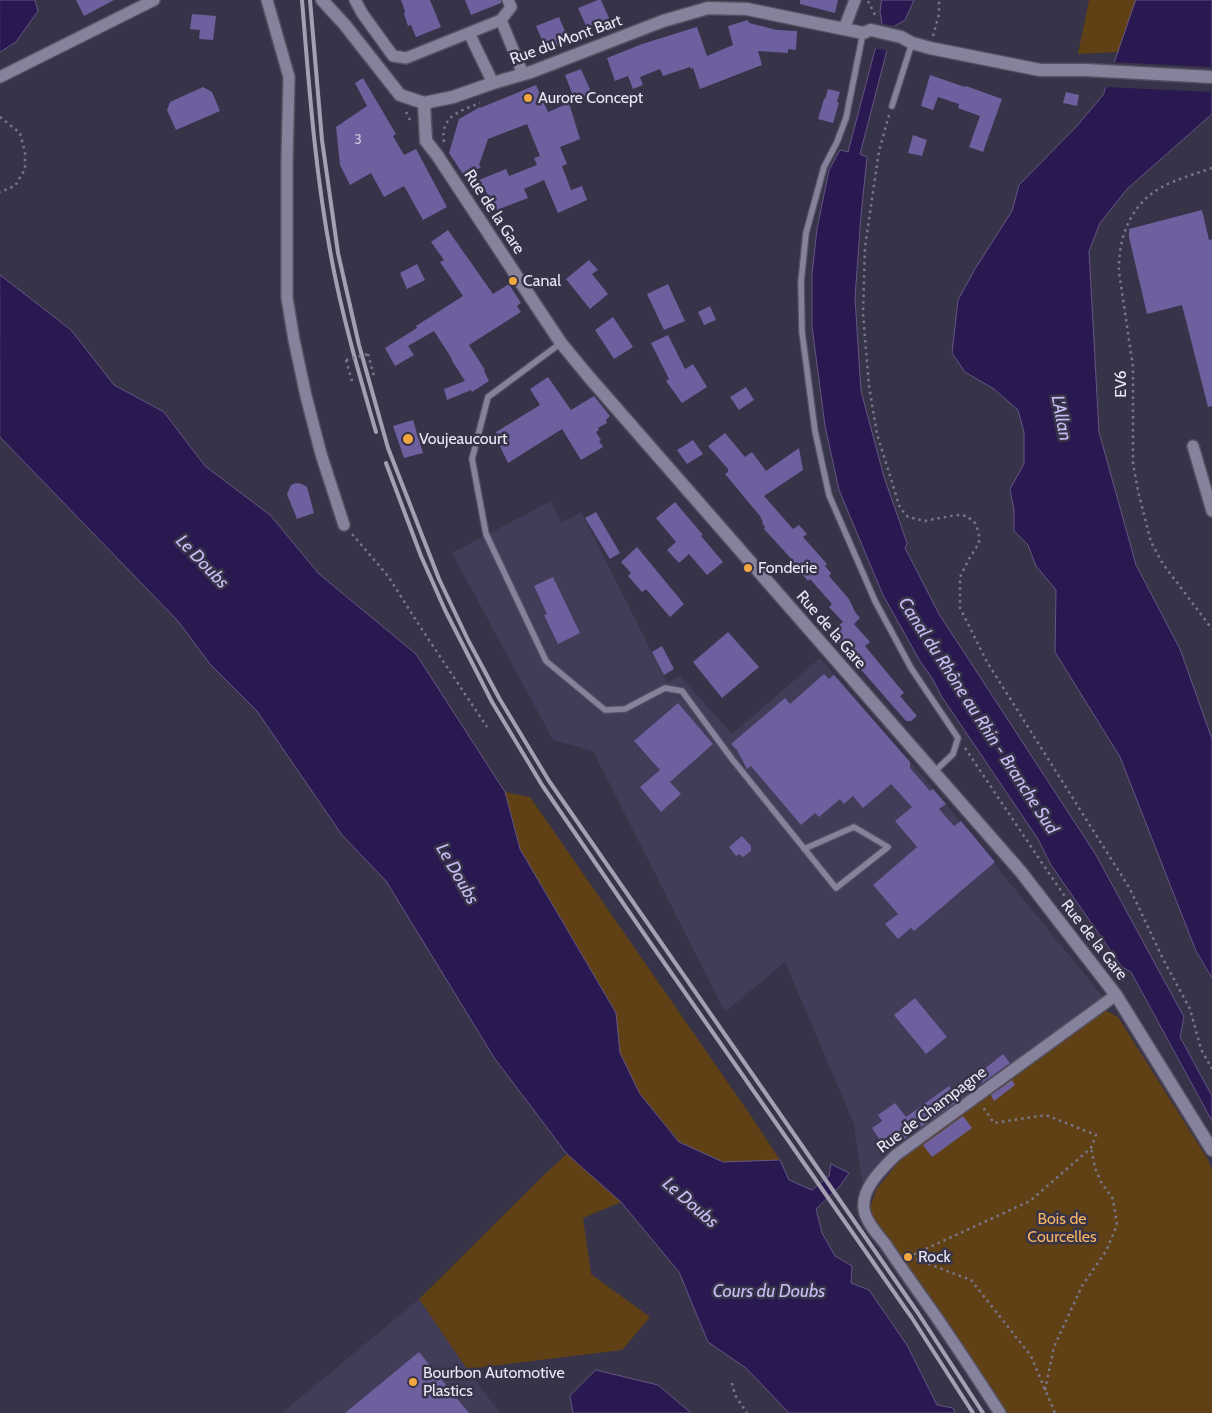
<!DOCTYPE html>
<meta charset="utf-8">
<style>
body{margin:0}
canvas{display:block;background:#373348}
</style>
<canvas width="1212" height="1413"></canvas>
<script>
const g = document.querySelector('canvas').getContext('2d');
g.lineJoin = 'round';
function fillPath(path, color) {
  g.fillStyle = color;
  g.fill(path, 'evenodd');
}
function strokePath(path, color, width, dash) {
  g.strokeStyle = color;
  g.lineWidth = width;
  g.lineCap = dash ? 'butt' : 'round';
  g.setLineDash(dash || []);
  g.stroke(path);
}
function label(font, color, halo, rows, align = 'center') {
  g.font = font + ' Cabin,sans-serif';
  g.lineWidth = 5;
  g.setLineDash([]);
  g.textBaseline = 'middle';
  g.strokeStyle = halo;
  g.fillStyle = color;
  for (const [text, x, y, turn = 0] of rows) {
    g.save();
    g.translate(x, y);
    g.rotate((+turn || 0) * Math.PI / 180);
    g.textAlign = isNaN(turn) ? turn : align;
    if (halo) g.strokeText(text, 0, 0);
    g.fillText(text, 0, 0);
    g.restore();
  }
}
fillPath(new Path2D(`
 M551,501l10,22 20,-11 86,170 13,-6 52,58 88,-76 105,121 179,219 -199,141 -43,43 -8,-58 -69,-162 -60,50 -132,-261 -40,-11 -101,-187z
 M419,1299l48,70 33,44h-218z`), '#413c57');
fillPath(new Path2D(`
 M1089,0h47l-18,52 -40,2z
 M505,792l25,5 221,319 29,44 -57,2 -44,-20 -39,-48 -20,-41 -4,-40 -96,-164z
 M1105,1010l13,7 89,141 5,11v244h-205l-136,-193 -2,-9 7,-21 24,-30z
 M567,1154l54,48 -38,16 8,56 59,43 -28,33 -155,19 -48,-70 127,-126z`), '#604116');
const water = new Path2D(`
 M0,0h35l3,11 -22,31 -16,10z
 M882,0h32l-9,20 -12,7 -33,127 7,3 -6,58 -6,83 6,93 23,86 23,66 -2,5 34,66 157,241 88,162 -4,20 32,59v25l-81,-149 -9,-5 -71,-102 -13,-26 -96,-142 -10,-19 -12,-17 -37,-66 -44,-105 -14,-64 -13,-100v-52l5,-45 12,-59 11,-20 8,2 34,-129 -2,-11z
 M1136,0h76v114l-85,75 -27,34 -11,28 10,181 37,133 44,84 32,90v239l-16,-27 -76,-194 -65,-105 1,-62 -20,-24 -8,-21 -14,-14v-21l-4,-21 14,-25v-32l-6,-22 -24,-21 -29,-17 -13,-19 6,-53 17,-31 37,-58 7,-26 57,-58 27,-32z
 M0,275l71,55 43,55 50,27 41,54 65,49 49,59 97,80 89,138 15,57 96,164 4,40 20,41 39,48 44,20 57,-2 9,20 23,10 17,-14 2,-12 18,9 -9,13 -24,23 6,24 13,23 17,10 -1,17 18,7 38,55 30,60 16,3 2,5h-166l-43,-45 -38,-26 -29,-70 -58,-70 -54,-48 -72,-95 -109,-178 -44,-46 -85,-124 -47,-47 -32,-43 -178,-184z
 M596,1370l62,15 33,28h-118l-3,-17z`);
fillPath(water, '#2a1851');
strokePath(water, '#645682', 1);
fillPath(new Path2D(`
 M880,23l17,4 -2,1 -6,23 -16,-3z
 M1112,62l100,5v25l-108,-5z`), '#373348');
fillPath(new Path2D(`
 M76,0h38l-30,16z
 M401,0h29l11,27 -25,10 -5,-12 -3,1 -4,-12 1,-3z
 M465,0h36v3l-30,12z
 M598,0h3l8,18 -22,10 -9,-20z
 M800,0h38l-3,13 -35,-9z
 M192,14l24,2 -3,24 -14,-1 1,-9 -10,-1z
 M559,17l10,24 -22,10 -11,-25z
 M748,20l1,3 28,7 20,1 -1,19 -8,-1v4l-30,-2 4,14 -62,24 -7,-21 -2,1 -1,-2 -27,9 -3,-7 -20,8 3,8 -10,4 -5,-13 -13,5 -8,-23 35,-14 55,-17 10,29 26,-11 -5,-19z
 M581,69l11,25 -17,7 -10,-26z
 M930,75l35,12 1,-1 36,13 -19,53 -14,-5 11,-31 -22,-8 1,-4 -21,-7 -5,13 -12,-4z
 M363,78l33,56 -3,2 11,19 12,-6 31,58 -24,13 -19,-34 -20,11 -13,-24 -21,12 -10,-20 -4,-38 31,-21 -12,-23z
 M536,85l12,27 21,-9 11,36 -20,8 7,17 -5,2 9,24 11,-4 5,14 -29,13 -14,-33 -20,9 4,9 -34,13 -7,-15 1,-1 -9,-15 27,-11 3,7 28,-11 -3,-7 6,-2 -13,-32 -39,15 -9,26 2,2 -16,10 -16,-24 10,-34 21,-12v1z
 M203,87l9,5 8,19 -44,19 -9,-20 3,-8z
 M828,89l12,3 -3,10 2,1 -6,20 -15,-4 6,-20h1z
 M1066,92l13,3 -2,11 -14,-3z
 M913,135l14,5 -5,16 -14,-3z
 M1202,210l7,30 3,-1v167l-4,1 -26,-102 -35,9 -18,-77v-8z
 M448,230l45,64 16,-10 12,19 -4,3 4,6 -52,33 16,25 -1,1 5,10 -17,11 -1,-2 -24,10 -3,-11 21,-8 -14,-22h1l-18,-28 -26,15 6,9 -19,11 -10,-18 32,-20 -1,-2 47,-30 -23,-34 4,-2 -13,-18z
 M589,260l9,10 -6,4 16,20 -18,15 -24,-30z
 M417,264l8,16 -18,9 -7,-16z
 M668,284l17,37 -21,9 -17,-36z
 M710,306l6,14 -12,5 -6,-13z
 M613,317l20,30 -19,12 -19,-29z
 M668,335l17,34 8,-5 14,23 -25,16 -16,-22 3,-2 -18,-36z
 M548,377l23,33 23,-14 16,20 -4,4 1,3 -9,5 1,2 -3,2 5,8 -2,1 4,6 -22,13 -19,-31 -54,34 -10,-21 -2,-10 44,-27 -10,-16z
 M746,387l8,13 -15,10 -9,-13z
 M413,420l10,33 -19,5 -11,-32z
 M725,433l20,24 7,-5 14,19 33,-23 4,22 -39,26 29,33 6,-4 8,9 -4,3 24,27 -2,2 6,7 -2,3 20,23 6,13 5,6 -6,6 16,18 -5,4 39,47 -4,3 17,20 -6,5h-5l-77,-88 14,-11 -14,-15 3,-3 -22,-25 -2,2 -13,-15 1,-2 -32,-35 1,-2 -3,-4 1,-1 -3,-6 -35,-42 3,-2v-3l-20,-23z
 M693,440l10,14 -16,10 -10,-14z
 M296,483l6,1 5,3 7,26 -17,6 -10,-25 4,-9z
 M675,502l28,33 -2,1 22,26 -16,13 -18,-21 -10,9 -12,-13 9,-8 -20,-24z
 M596,512l24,41 -10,6 -25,-41z
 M637,547l47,57 -14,13 -24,-28 -4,3 -14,-16 3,-3 -10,-11z
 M553,577l27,56 -22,11 -14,-29 3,-1 -13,-28z
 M728,632l31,35 -37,31 -29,-36z
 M662,646l12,23 -10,6 -12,-23z
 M824,674l5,5 5,-4 76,87v6l20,23 3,-2 13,15 -7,5 15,17 7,-5 34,41 -81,69 -3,-3 -13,11 -13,-15 13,-10 -25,-29 44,-38 -22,-26 17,-14 -21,-23 -28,24 -10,-12 -9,8 -4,-5 -21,18 -4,-4 -14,12 -50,-59 -4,3 -10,-19 -6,-6 54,-46 5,6z
 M678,703l35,41 -43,38 11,12 -20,18 -21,-25 20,-17 -26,-29z
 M742,836l9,10v5l-8,6 -4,-3 -3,2 -7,-9z
 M915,998l32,39 -21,17 -32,-39z
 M1003,1054l7,9 -28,20 -5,-8z
 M1012,1080l3,5 -21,16 -3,-6z
 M949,1086l10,14 -72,51 -15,-23 10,-7 -4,-6 17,-12 11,14z
 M963,1116l9,12 -40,29 -9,-12z
 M419,1352l50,61h-124z`), '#6e5f9e');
const lane = new Path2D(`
 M863,33l-17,85 -9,24 -13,25 -18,66 -5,49 1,50 13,99 14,64 46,106 36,67 47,70 -5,16 -19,18
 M892,106l20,-63
 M561,343l-73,54 -16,62 14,75 60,127 59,49 20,-1 40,-21 17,3 50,68 104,129 52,-41 -34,-20 -50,22`);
const street = new Path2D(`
 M267,0l22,77 -2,85v136l7,42 12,56 15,58 23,71
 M355,0l7,13 31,43 13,2 95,-38
 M501,20l22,54
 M501,20l10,-13 -3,-7
 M844,29l11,-29
 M469,33l24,50
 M0,77l154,-77
 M1193,446l19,65
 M1000,1413c-23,-35 -46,-71 -70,-105 -15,-21 -30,-42 -44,-63 -7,-9 -21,-24 -22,-36 -3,-21 18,-40 32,-54l220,-160`);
const secondary = new Path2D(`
 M322,0l23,25 55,70 24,8
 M901,37l11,6 18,5 110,22h46l126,7
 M424,103l2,38 11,14 100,152 24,36 28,34 432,495 95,123 96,155
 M424,103l29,-6 40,-14 38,-11 132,-51 45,-13 39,1 116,24 8,-3`);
strokePath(lane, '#545062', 8);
strokePath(street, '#545062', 14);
strokePath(secondary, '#545062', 15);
strokePath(new Path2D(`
 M868,1l8,16
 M933,36l6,-22v-14
 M406,112l5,10
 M889,115l-10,36 -14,96 -2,67 6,72 8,48 23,74 8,9 17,4 31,-6 11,1 8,7 4,10v10l-10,16 -9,18v31l27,54 143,227 33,70 27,50 11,40 11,20
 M0,117l20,16 5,19v17l-10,17 -15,6
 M444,142c-4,-26 16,-31 36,-39
 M1212,168c-17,6 -35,11 -50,19 -32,17 -44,52 -43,85l14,95v96l5,28 13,51 12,22 49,65
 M368,354l6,22
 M346,360l6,21
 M352,534l36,42 33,52 66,99
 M965,748l77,115 81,118
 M908,1257l122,-56 61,-53 5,-13 -50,-20 -52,8 -12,-17
 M910,1257l61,23 60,76 24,57
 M732,1383l3,12 12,18
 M1045,1390l9,-43 28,-61 24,-35 11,-26 -4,-26 -12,-17 -6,-14 -4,-20`), '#797688', 2.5, [2.5, 4]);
strokePath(lane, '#87829b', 5.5);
strokePath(street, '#87829b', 11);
strokePath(secondary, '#87829b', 12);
strokePath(new Path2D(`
 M302,0c7,86 13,171 29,256 11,60 28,118 45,176
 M310,0l12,140 16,113 21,92 29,103 51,131 29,61 31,58 50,83 369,532 65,100
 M386,463l35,93 24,54 47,92 50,83 107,156 263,377 61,95`), '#a3a1b1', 4);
const secondaryBridge = new Path2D(`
 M871,30l30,7`);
strokePath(secondaryBridge, '#545062', 15, []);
strokePath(new Path2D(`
 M346,360l22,-6`), '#797688', 2.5, [2.5, 4]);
strokePath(secondaryBridge, '#87829b', 12);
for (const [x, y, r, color] of [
 [528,98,5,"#f1a640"],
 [513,281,5,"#f1a640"],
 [408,439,6,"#f1a640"],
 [748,568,5,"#f1a640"],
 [908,1257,5,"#f1a640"],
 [413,1382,5,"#f1a640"]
]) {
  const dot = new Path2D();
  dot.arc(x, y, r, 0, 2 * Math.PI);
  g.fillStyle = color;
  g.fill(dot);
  strokePath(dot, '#373348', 2);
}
label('14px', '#cbc6df', null, [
 ["3",358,140]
]);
label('16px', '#eae8f5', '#373348', [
 ["Rue du Mont Bart",566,40,-20],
 ["Rue de la Gare",494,212,57],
 ["EV6",1121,384,-90],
 ["Rue de la Gare",831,630,49],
 ["Rue de la Gare",1094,940,52],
 ["Rue de Champagne",932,1110,-37]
]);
label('16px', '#eae8f5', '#373348', [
 ["Aurore Concept",538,98],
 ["Canal",523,281],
 ["Voujeaucourt",419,439],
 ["Fonderie",758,568],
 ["Rock",918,1257],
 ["Bourbon Automotive",423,1373],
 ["Plastics",423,1391]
], 'left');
label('16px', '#f7b45f', '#373348', [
 ["Bois de",1062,1219],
 ["Courcelles",1062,1237]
]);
label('italic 18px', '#c7bcf3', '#373348', [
 ["L'Allan",1061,418,79],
 ["Le Doubs",202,562,46],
 ["Canal du Rhône au Rhin - Branche Sud",978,716,57],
 ["Le Doubs",457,874,60],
 ["Le Doubs",690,1203,41],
 ["Cours du Doubs",769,1292]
]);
</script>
